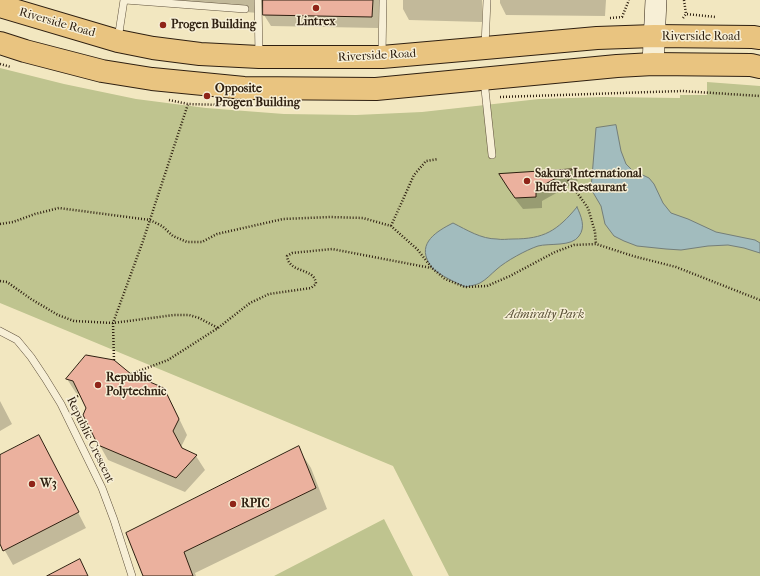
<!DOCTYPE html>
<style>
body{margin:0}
canvas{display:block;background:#f2e7c0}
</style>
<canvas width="760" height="576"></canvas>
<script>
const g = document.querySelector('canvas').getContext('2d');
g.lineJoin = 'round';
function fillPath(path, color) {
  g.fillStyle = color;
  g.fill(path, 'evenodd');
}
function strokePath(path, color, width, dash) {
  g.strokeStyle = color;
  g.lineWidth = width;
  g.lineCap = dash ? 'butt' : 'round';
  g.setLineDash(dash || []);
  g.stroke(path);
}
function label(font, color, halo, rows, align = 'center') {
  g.font = font + ' "IM FELL French Canon",serif';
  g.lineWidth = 3;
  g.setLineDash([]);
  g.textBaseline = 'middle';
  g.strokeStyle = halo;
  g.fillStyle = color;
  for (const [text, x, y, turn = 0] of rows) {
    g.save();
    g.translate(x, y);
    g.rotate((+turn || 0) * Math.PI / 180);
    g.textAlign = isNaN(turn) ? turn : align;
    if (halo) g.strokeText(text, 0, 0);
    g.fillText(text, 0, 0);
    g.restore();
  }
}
fillPath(new Path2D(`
 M0,68l64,16 72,15 70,9 78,6 72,1 66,-3 117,-13 64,-2 77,1v-3h27v-13l53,4v490h-311l-56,-110 -393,-163z
 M384,519l29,57h-139z`), '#bfc48f');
const water = new Path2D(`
 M616,125l5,26 5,13 6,6 17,8 5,6 9,19 8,10 17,6 28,13 39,8 5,3v10l-16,-5 -16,-3 -20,1 -27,4 -15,-1 -29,-3 -13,-5 -10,-5 -9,-12 -4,-18 -10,-17 5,-61z
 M577,207c4,9 9,20 2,29 -7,11 -30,7 -41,10 -12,4 -32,15 -41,23 -6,5 -10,10 -17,14 -4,2 -10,3 -15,4 -10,-5 -24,-11 -33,-19 0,-1 -3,-4 -3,-5 -12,-20 8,-32 24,-40 14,7 28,16 44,16 5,1 10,0 16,0 31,0 44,-8 64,-32z`);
fillPath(water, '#a2bcbe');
strokePath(water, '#747e79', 1);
fillPath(new Path2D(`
 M143,0h236l-1,28 -107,-2 -7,-11v-8l-4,2 -1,4 -113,-8z
 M403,0h79v22l-73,-2 -6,-11z
 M500,0h106l-1,16 -99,-1 -6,-12z
 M572,170l6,11 -36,20v7l-19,1 -7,-9 -16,-26z
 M131,375l32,14 9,15 15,31 -6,12 1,3 14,6 9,14 -20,22 -77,-32 -9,-16 -12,-36 -6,-13 -5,-2 -9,-14z
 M0,401l12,23 -12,7z
 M298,448l13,20 16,41 -132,64 1,3h-51z
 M47,452l39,76 -73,37 -13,-23v-86z`), '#0003');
const building = new Path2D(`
 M263,0h110l-1,17 -109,-2z
 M573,169l-37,20v8l-21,1 -7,-10 -9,-14z
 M86,355l28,5 17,14 33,14 15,31 -6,12 9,17 15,7 -21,23 -78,-33 -15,-30 3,-7 -13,-27 -7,-2z
 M39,435l40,77 -76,39 -3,-7v-89z
 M299,446l17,42 -132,64 9,24h-50l-17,-43z
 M80,559l8,17h-41z`);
fillPath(building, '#ebb19e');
strokePath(building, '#2f2011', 1);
const lane = new Path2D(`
 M125,0l120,9
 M258,0l1,55
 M118,39l6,-39
 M485,46l2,-46
 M382,54l1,-54
 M484,80l8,75
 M0,331l17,9 14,17 14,21 16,26 41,84 12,32 18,56`);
const secondary = new Path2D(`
 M653,64l3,-64`);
const primary = new Path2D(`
 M0,6l118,35 35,7 47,6 59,3h123l103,-9 112,-10 57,-2 99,1 7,1
 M0,43l25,8 77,20 50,8 92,9 132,1 241,-23 36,-2 98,1 9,2`);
strokePath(lane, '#60523d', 8);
strokePath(secondary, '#2f2011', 22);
strokePath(primary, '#2f2011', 24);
strokePath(new Path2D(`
 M684,0l2,14
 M610,18l12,-1 7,-17
 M683,18l3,-4 30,3
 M0,64l11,3
 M500,97l182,-6 78,5
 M169,100l19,4 33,1
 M568,180l20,28 7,24 1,12
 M0,224l13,-2 22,-8 24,-6 91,12 12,6 11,10 14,6h15l15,-8 66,-15 47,-2 33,1 28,8 26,23 15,19 13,11 20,8 22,-1 23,-10 45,-24 19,-7 22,-1 37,12 43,11 84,33
 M391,226l23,-51 12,-14 12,-2
 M0,281l7,1 24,17 27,16 16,6 39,2 61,-8h15l10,3 19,10
 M114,360l-1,-37 30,-82 45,-137
 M131,374l37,-14 50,-32 32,-25 19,-9 42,-6 5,-4c-1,-17 -27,-10 -29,-28l5,-3 40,-4 99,19
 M69,400l11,-5`), '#2f2011', 2.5, [1, 2]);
strokePath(lane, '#f7efd6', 7);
strokePath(secondary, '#f7efd6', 21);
strokePath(primary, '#e9c480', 22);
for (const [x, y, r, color] of [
 [316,8,4,"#8f2418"],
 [163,25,4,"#8f2418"],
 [207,96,4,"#8f2418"],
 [527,181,4,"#8f2418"],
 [98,385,4,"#8f2418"],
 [32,484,4,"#8f2418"],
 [233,504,4,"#8f2418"]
]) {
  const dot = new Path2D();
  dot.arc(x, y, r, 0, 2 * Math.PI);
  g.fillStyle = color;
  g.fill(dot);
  strokePath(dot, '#f7efd6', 1.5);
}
label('bold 12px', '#2f2011', '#f7efd6', [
 ["Lintrex",316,22,"center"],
 ["Progen Building",171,25],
 ["Opposite",215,89],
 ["Progen Building",215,103],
 ["Sakura International",535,174],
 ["Buffet Restaurant",535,188],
 ["Republic",106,378],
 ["Polytechnic",106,392],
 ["W3",40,484],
 ["RPIC",241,504]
], 'left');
label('12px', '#2f2011', '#f7efd6', [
 ["Riverside Road",57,23,16],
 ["Riverside Road",701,37],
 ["Riverside Road",377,56,-3],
 ["Republic Crescent",90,440,64]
]);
label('italic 12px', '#5a5137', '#f7efd6', [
 ["Admiralty Park",545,315]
]);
</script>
